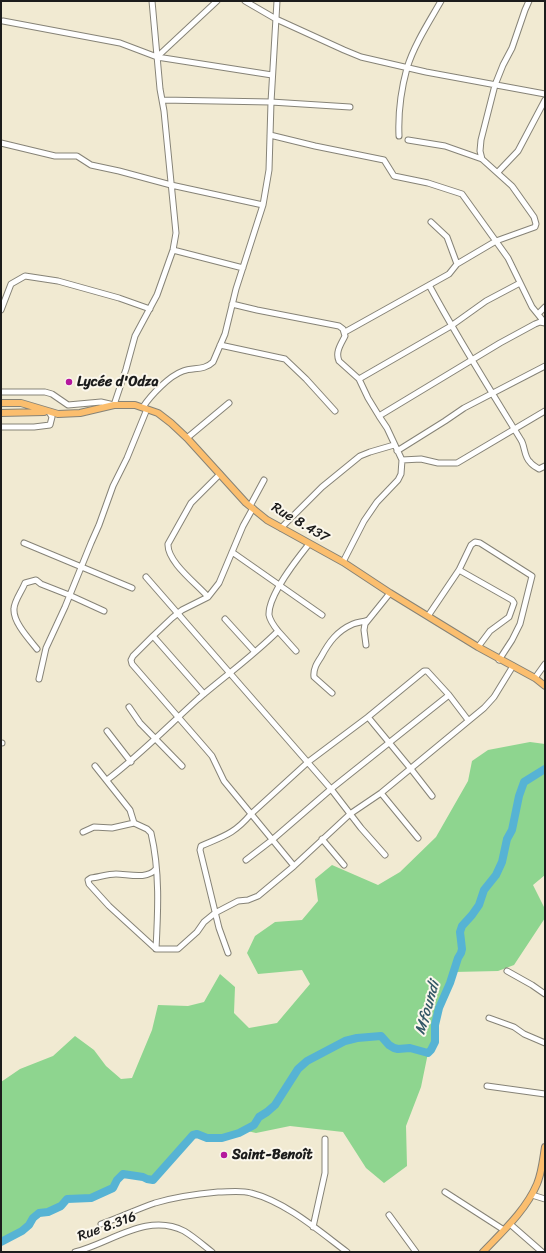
<!DOCTYPE html>
<meta charset="utf-8">
<style>
body{margin:0}
#map{position:relative;width:546px;height:1253px;overflow:hidden;background:#f1ead2;font-family:Sriracha,sans-serif}
canvas{display:block}
.frame{position:absolute;inset:0;border:2px solid #1c1c1c;pointer-events:none}
</style>
<div id="map">
<canvas width="546" height="1253"></canvas>
<div class="frame"></div>
</div>
<script>
const g = document.querySelector('canvas').getContext('2d');
g.lineJoin = 'round';
function fillPath(path, color) {
  g.fillStyle = color;
  g.fill(path, 'evenodd');
}
function strokePath(path, color, width, dash) {
  g.strokeStyle = color;
  g.lineWidth = width;
  g.lineCap = dash ? 'butt' : 'round';
  g.setLineDash(dash || []);
  g.stroke(path);
}
function label(font, color, halo, rows, align = 'center') {
  g.font = font + ' Sriracha,sans-serif';
  g.lineWidth = 4;
  g.setLineDash([]);
  g.textBaseline = 'middle';
  g.strokeStyle = halo;
  g.fillStyle = color;
  for (const [text, x, y, turn = 0] of rows) {
    g.save();
    g.translate(x, y);
    g.rotate((+turn || 0) * Math.PI / 180);
    g.textAlign = isNaN(turn) ? turn : align;
    if (halo) g.strokeText(text, 0, 0);
    g.fillText(text, 0, 0);
    g.restore();
  }
}
fillPath(new Path2D(`
 M530,742l15,2v131l-12,10 12,24v9l-31,47 -16,6 -44,1c-6,18 -16,35 -19,54 -1,10 1,20 -7,27l-7,34 -15,39 1,40 -23,17 -18,-15 -23,-36 -53,-6 -34,7 -13,-3c-14,9 -31,11 -46,4 -12,3 -32,37 -44,46l-6,-1 -4,-2 -20,-3 -6,6 -4,8 -22,10 -24,1 -42,28 -24,18v-163l19,-13 33,-13 22,-20 19,14 12,16 15,13 11,-1 20,-48 6,-25 30,1 16,-4 16,-28 15,13 -1,26 15,15 28,-5 33,-39 -8,-14 -44,4 -11,-21 8,-17 20,-14 27,-2 16,-19 -3,-22 17,-14 46,20 22,-13 36,-35 32,-56 4,-20 16,-11z`), '#8ed58f');
strokePath(new Path2D(`
 M1,1242l21,-11 7,-6 4,-7 6,-5 9,-1 13,-6 6,-7 24,-1 22,-10 4,-8 6,-6 20,3 4,2 6,1 40,-45 4,-1 10,4h15l17,-5 15,-8 5,-8 8,-5 8,-7 23,-36 9,-8 38,-20 12,-3 24,-2 8,9 5,3 4,1 12,-1 18,5 3,-3 4,-8v-17l4,-17 11,-25 8,-25 3,-5 1,-4 -2,-17 2,-6 10,-11 7,-10 5,-15 12,-15 6,-13 5,-23 5,-9 7,-34 5,-14 21,-13`), '#56b3d4', 8);
const minor = new Path2D(`
 M245,1l31,18 68,31 17,7 65,15 119,22
 M3,21l117,22 37,14 115,18
 M157,57l60,-56
 M162,100l109,2 79,5
 M270,135l45,11 69,14 10,16 34,7 34,11 46,64 24,49 13,16
 M399,136c-1,-23 2,-46 8,-68 7,-23 22,-46 34,-67
 M1,143l54,13h22l14,9 28,6 52,14 92,20
 M482,159l-2,-8 1,-11 14,-55 8,-20 9,-17 13,-38 4,-9
 M498,172l20,-21 27,-51
 M431,222l16,15 10,27
 M173,250l70,18
 M429,285c29,54 60,103 92,155 4,6 3,17 9,22 2,3 6,5 9,7l6,-3
 M232,304l25,6 82,16 4,3 2,7c-4,8 -10,16 -6,25l20,18 9,19 11,18
 M1,310l10,-26 14,-8 33,5 61,17 31,11
 M538,314l7,-7
 M345,332l104,-58 8,-10 39,-23 39,-14 1,-3 -2,-7 -22,-31 -30,-27 -37,-13 -37,-6
 M220,345l65,14 21,20 29,32
 M359,379l92,-53 35,-25 34,-18
 M1,392h44l7,2 16,11 33,-3 13,3 12,-36 9,-33 22,-41 16,-45 3,-17 -12,-122 -4,-22 -8,-88
 M143,407c8,-12 26,-31 40,-36 10,-4 21,0 30,-9l12,-28 11,-45 27,-84 6,-35 2,-68 6,-101
 M1,427h33l16,-2 2,-8 -3,-5
 M187,438l42,-35
 M397,451l48,-30 19,-13 81,-42
 M402,460l19,-1 17,4h19l88,-52
 M250,506l14,-26
 M281,528l41,-41 38,-31 10,-4 24,-7
 M24,543l108,45
 M232,552l90,63
 M343,562l21,-41 13,-19 21,-22 3,-6 1,-14 -15,-32 -8,-12 121,-73 35,-19 5,-2 5,1
 M459,570l53,30 2,3 -5,14 -19,14 -12,16
 M146,577l185,212 30,39 24,27
 M208,597c-11,-13 -41,-35 -40,-53l23,-41 29,-29
 M428,616l31,-46 12,-25 4,-3 5,1 52,33 -12,48 -8,16 -13,20
 M225,619l30,33
 M278,631l18,20
 M153,636l-20,20 -2,4 1,4 74,85 6,7 12,25 70,85
 M366,645l-2,-15 1,-6 25,-31
 M37,649c-8,-10 -24,-27 -23,-40 0,-8 8,-18 11,-26l11,-3 5,4 28,11 35,16
 M535,678l10,-14
 M39,679l7,-31 19,-41 26,-64 8,-18 14,-39 14,-28 20,-49
 M332,693l-18,-16c-1,-8 3,-14 7,-20 8,-15 16,-26 32,-33 5,-2 10,-2 15,-4
 M204,694l-51,-58 19,-18 10,-8 26,-13 11,-14 24,-57 10,-18
 M129,707l11,16 42,43
 M368,717l43,52 21,27
 M107,731l24,31
 M1,743h1
 M95,766l35,44 4,13 13,6 4,4c9,38 7,78 5,116
 M107,780c33,-25 61,-54 91,-81 27,-23 55,-43 80,-68 -4,-5 -8,-10 -9,-16 -1,-20 28,-56 40,-71
 M381,793l37,45
 M83,832l11,-5 18,1 22,-5
 M322,839l22,26
 M246,860l26,-20 59,-51 118,-94
 M156,869c-9,11 -28,5 -40,5 -8,0 -17,3 -25,4l-3,2 1,4 20,22 47,43h22l19,-17 7,-10 11,-9 23,-12 10,-1 10,-4 36,-30 56,-52 31,-21 103,-85 10,-11 19,-31
 M228,953l-9,-25 -19,-78 1,-4c23,-10 33,-12 50,-32l57,-52 60,-45 56,-46h3l22,24 19,25
 M507,971l25,14 13,9
 M489,1018l25,9 10,7 21,9
 M487,1086l58,8
 M445,1192l59,38
 M532,1195l13,4
 M389,1215l27,37
 M101,1224c18,-6 36,-15 54,-21 20,-6 41,-9 63,-11 10,0 23,-2 33,1 35,9 68,38 96,59
 M510,1224l32,28
 M313,1227l12,-54v-34
 M75,1252c36,-9 72,-40 109,-21 10,6 19,14 28,21`);
const major = new Path2D(`
 M1,403h20l37,11 22,-1 34,-8h21l23,8 13,10 16,15 59,65 21,17 76,42 47,31 88,54 57,31 10,8
 M1,413l43,-1
 M483,1252c20,-21 43,-42 54,-68 5,-12 6,-25 8,-37`);
strokePath(minor, '#868377', 7);
strokePath(major, '#868377', 8);
strokePath(minor, '#fff', 5);
strokePath(major, '#fbbe6e', 6);
for (const [x, y, r, color] of [
 [69,382,4,"#b5179e"],
 [224,1155,4,"#b5179e"]
]) {
  const dot = new Path2D();
  dot.arc(x, y, r, 0, 2 * Math.PI);
  g.fillStyle = color;
  g.fill(dot);
  strokePath(dot, '#fbf7ec', 1.5);
}
label('bold 14px', '#1c1c1c', '#fbf7ec', [
 ["Lycée d'Odza",77,382],
 ["Saint-Benoît",232,1155]
], 'left');
label('14px', '#1c1c1c', '#fbf7ec', [
 ["Rue 8.437",300,523,31],
 ["Rue 8.316",107,1227,-20]
]);
label('italic 15px', '#335866', '#fbf7ec', [
 ["Mfoundi",428,1008,-74]
]);
</script>
